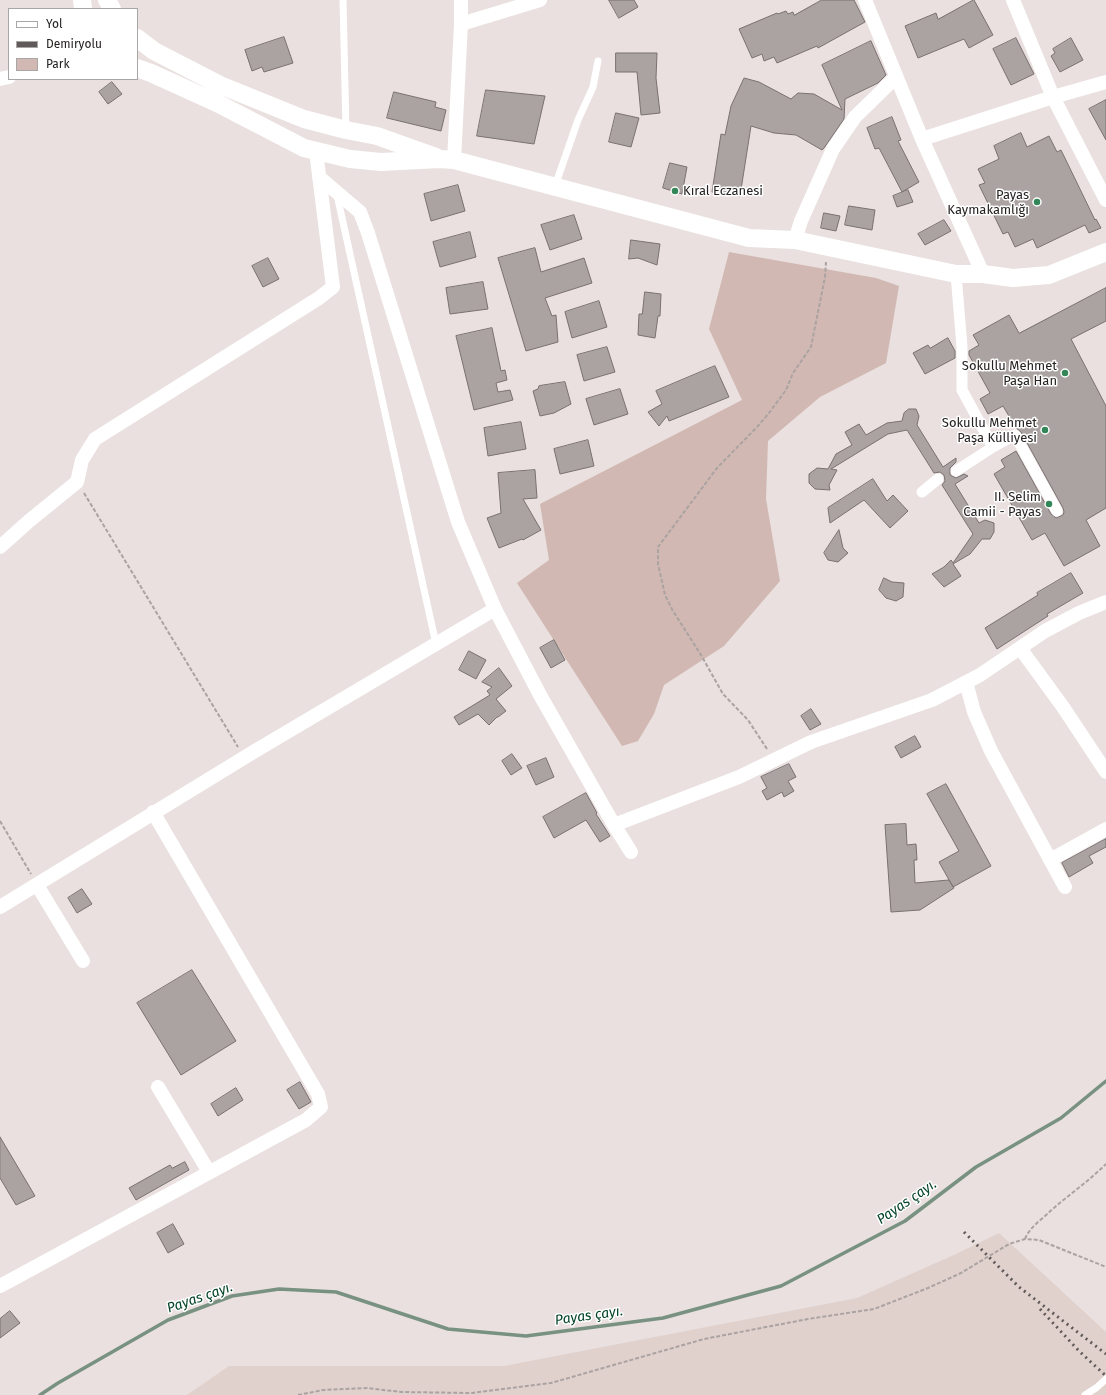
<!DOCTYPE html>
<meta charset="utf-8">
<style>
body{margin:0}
#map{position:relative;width:1106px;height:1395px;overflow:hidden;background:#e9e0df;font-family:"Fira Sans",sans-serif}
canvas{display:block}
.legend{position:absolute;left:8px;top:8px;width:130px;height:72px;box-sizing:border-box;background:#fff;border:1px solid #a8a7a6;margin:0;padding:5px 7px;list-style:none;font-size:12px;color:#252221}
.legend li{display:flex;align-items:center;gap:8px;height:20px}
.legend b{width:20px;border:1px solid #a8a7a6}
</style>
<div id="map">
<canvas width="1106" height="1395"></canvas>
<ul class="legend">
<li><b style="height:5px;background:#fff"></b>Yol</li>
<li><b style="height:5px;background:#605b5a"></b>Demiryolu</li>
<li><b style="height:11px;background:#d2b8b2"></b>Park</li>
</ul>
</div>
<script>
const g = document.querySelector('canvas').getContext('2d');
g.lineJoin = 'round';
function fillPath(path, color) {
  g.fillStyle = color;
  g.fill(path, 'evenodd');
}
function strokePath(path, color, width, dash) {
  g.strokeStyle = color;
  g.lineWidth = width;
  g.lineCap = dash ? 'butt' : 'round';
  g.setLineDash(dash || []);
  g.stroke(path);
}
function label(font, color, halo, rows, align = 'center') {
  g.font = font + ' "Fira Sans",sans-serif';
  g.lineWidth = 3;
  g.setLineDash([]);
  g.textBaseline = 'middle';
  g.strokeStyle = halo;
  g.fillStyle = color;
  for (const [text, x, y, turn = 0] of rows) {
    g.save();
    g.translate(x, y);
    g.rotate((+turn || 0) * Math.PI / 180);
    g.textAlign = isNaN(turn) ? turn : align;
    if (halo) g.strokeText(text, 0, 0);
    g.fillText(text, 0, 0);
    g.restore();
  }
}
fillPath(new Path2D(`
 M999,1233l107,99v63h-919l42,-29h275l353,-68 99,-44z`), '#e1d1cd');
fillPath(new Path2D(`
 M729,252l147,26 23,8 -13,77 -66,34 -52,44 -2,58 14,82 -56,65 -60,39 -10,29 -16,27 -16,5 -105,-163 32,-23 -9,-56 202,-104 -33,-71z`), '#d2b8b2');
strokePath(new Path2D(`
 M40,1395l18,-12 110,-63 64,-24 47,-7 57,3 112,37 78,7 137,-18 118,-32 124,-65 71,-54 85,-49 45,-37`), '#789180', 3.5);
const building = new Path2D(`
 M609,0h25l4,7 -19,11z
 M822,0h32l11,22 -47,26 -1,-2 -40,17 -3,-6 -10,4 -2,-7 -10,4 -13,-29 38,-16 1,1 8,-3 2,3 5,-2 1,3z
 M974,0l19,35 -24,13 -5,-9 -46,19 -13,-32 31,-13 2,6z
 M284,37l9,26 -29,9 -2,-5 -10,4 -7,-21z
 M1016,38l18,36 -23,11 -18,-36z
 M1071,38l12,22 -23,12 -9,-16 4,-3 -2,-4z
 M871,41l15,34 -8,8 -33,16 -1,20 -20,29 -2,2 -26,-15 -22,-2 -23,-7 -11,70 -28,-4 9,-58 4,1 6,-29 13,-28 15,4 32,17 7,-6 16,1 28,16 -20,-45z
 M616,53h41l-1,25 4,35 -19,2 -4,-43h-21z
 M112,82l10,12 -14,10 -9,-12z
 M486,90l59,6 -11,48 -57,-8z
 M394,92l42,10 -1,5 11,3 -5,21 -54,-13z
 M1106,100v40l-17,-31z
 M616,113l23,5 -8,29 -22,-5z
 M892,117l9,23 -3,1 21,41 -17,10 -23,-44 -4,1 -8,-21z
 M1021,133l6,14 22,-11 8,16 4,-2 34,70 1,-1 5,9 -12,5 -4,-8 -48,23 -4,-9 -18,8 -7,-15 -5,2 -24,-49 6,-2 -7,-14 21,-10 -5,-13z
 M670,163l17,4 -5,27 -19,-6z
 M458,185l7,26 -34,10 -7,-27z
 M908,190l5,12 -16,5 -4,-11z
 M849,206l26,4 -3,20 -27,-5z
 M824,213l16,3 -4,15 -15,-3z
 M574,215l8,24 -32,11 -9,-25z
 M944,220l7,11 -26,14 -7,-11z
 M470,232l6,25 -36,10 -7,-25z
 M631,240l29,4 -3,21 -19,-7 -9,1z
 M535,248l6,24 43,-14 8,25 -47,15 7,18 4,-1 2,27 -32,9 -28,-93z
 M268,258l11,21 -16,8 -11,-21z
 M483,282l5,27 -38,5 -4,-26z
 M1106,288v33l-35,18 35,67v102l-20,12 14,26 -36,20 -19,-33 -13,7 -38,-66 11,-7 -4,-7 15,-9 35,63 5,4 7,-3 1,-3 -1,-4 -42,-76 -5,-4 -13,-22 -15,8 -8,-15 10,-6 -21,-38v-4l10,-6 -6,-10 36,-20 10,18z
 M645,292l16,2 -1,22h-2l-3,22 -17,-3 1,-21h3z
 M599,301l8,26 -35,11 -7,-26z
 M492,328l9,43 4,-1 2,10 -11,3 2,9 12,-2 3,10 -39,10 -18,-74z
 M948,338l7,13v7l-30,16 -12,-21 15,-8 2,3z
 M607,347l8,25 -31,9 -7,-26z
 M715,366l14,31 -60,24 -2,-5 -8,10 -11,-14 14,-8 -6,-13z
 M565,382l6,22 -17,9 -14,3 -7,-25 5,-2 1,-3z
 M620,389l8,25 -34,11 -8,-26z
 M909,409h7l3,7 -2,9 26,42 13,-9v4l-6,6v7l6,3 8,-4 4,2 -13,8 24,39 6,-3 9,3v9l-4,7h-8l-12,15 -17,10 8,12 -17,11 -12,-13 12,-7 7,-7 2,3 20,-29 -31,-49 3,-4 -1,-6 -4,-3 -6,1 -27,-43 -19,4 -57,35 6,1 -8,15 1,5 -15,-1 -6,-6v-9l8,-6 11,1 8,-15 16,-9 -7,-13 14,-8 7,11 21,-12 15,-2 2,-8z
 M521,422l5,27 -38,7 -4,-28z
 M588,440l6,26 -34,8 -6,-25z
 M535,470l2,28 -14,1 18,31 -18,10 -1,-1 -23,9 -12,-30 14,-5 -3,-40z
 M873,479l14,22 6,-6 15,16 -18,17 -26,-28 -34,23 -2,-15z
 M839,530l4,18 5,5 -10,9 -10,-2 -4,-7z
 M1071,573l12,20 -36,21 1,2 -51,33 -12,-21 53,-33 -1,-2z
 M884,578l8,4 12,1 -1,14 -7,4 -10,-3 -7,-8z
 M554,640l11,20 -14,8 -11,-20z
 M469,651l17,9 -10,19 -17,-9z
 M499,668l13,18 -16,13 10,12 -8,6h-1l-8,8 -11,-11 -19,11 -5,-8 36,-22 -3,-4 5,-4 -10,-5z
 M811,709l10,15 -11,6 -9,-14z
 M915,736l6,11 -20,11 -6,-11z
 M512,754l10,14 -11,7 -9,-14z
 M546,758l8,19 -18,8 -9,-19z
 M789,764l7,13 -8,4 6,10 -10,6 -2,-5 -15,8 -5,-9 5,-3 -6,-11z
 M946,784l45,82 -38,21 -14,-25 20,-11 -32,-57z
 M586,793l11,20 -1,1 14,22 -10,6 -14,-22 -32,18 -11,-21z
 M906,824l1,21 9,-1 1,16h-3l1,23 34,-3 5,8 -34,22 -29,2 -6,-87z
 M1106,839v8l-17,9 4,7 -24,14 -7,-14z
 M82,889l10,15 -15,9 -9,-15z
 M192,970l44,71 -55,34 -44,-72z
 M300,1082l11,20 -12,7 -12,-19z
 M236,1088l7,12 -25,16 -7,-12z
 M0,1137l35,59 -19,9 -16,-27z
 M185,1162l4,8 -53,30 -7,-12 41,-23 2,3z
 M173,1224l11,20 -16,9 -11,-20z
 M10,1311l10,12 -20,15v-19z`);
fillPath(building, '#aba3a1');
strokePath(building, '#797170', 1);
strokePath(new Path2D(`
 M84,493l154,254
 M767,749l-19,-29 -25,-26 -22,-39 -28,-44 -8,-16 -7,-31v-17l59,-79 40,-41 12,-14 17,-23 7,-17 18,-26 14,-70 1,-15
 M0,821l31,53
 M1025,1239c4,-10 12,-16 20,-23 20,-19 42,-33 61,-52
 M298,1395l25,-5 44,-2 34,4 71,1 79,-10 153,-44 104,-20 66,-10 54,-21 33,-15 48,-29 16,-5 14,1 67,27`), '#aaa3a2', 2, [4, 2]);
strokePath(new Path2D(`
 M343,0l3,130
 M555,186l23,-66 15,-33 5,-26
 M337,195l99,449
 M1085,1395l11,-7 10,-9`), '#fff', 7);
strokePath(new Path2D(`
 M993,447l22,-12 42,76
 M956,471l37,-24 -31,-57v-43l-6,-73
 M922,492l16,-13`), '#fff', 11);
strokePath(new Path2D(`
 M865,0l57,139 61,135
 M1013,0l40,97 53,103
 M461,24l79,-24
 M0,79l9,-2
 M922,139l131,-42 53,-15
 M454,160l7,-136v-24
 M795,240l6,-19 32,-72 22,-32 41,-40
 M0,547l29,-26 48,-39 5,-22 13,-21 224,-141 14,-11 -17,-136
 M495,609l45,86 74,130 125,-48 72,-35 121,-42 48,-25 65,-44 34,-18 27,-11
 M1020,648l43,59 43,65
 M966,682l8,30 17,39 74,136
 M614,825l17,27
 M1050,860l56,-31
 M37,885l46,76
 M0,907l255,-156 240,-142 -37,-87 -90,-289 -8,-21 -41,-35
 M158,1087l51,85
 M0,1286l306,-166 15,-13 -3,-13 -165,-282`), '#fff', 14);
strokePath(new Path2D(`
 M82,0l1,9
 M107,0l5,9
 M137,38l17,13 66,34 84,34 42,11 31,6 59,21
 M137,68l14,5 66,30 87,45 46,11 31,3 59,-3 14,1 295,78 46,2 161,34h27l30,4 36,-3 57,-23`), '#fff', 18);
strokePath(new Path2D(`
 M964,1232l55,55 87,67
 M1040,1309l39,42 27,25`), '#605b5a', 3, [2, 4]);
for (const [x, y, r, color] of [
 [675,191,4,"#338658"],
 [1037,202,4,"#338658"],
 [1065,373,4,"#338658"],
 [1045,430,4,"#338658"],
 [1049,504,4,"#338658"]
]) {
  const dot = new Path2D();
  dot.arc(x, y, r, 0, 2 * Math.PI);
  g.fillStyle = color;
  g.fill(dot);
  strokePath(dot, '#fff', 1.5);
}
label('13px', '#252221', '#fff', [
 ["Kıral Eczanesi",683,191,"left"],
 ["Payas",1029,195],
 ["Kaymakamlığı",1029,210],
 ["Sokullu Mehmet",1057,366],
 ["Paşa Han",1057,381],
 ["Sokullu Mehmet",1037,423],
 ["Paşa Külliyesi",1037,438],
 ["II. Selim",1041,497],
 ["Camii - Payas",1041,512]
], 'right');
label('italic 14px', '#024325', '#fff', [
 ["Payas çayı.",907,1202,-34],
 ["Payas çayı.",200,1298,-19],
 ["Payas çayı.",589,1316,-8]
]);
</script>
